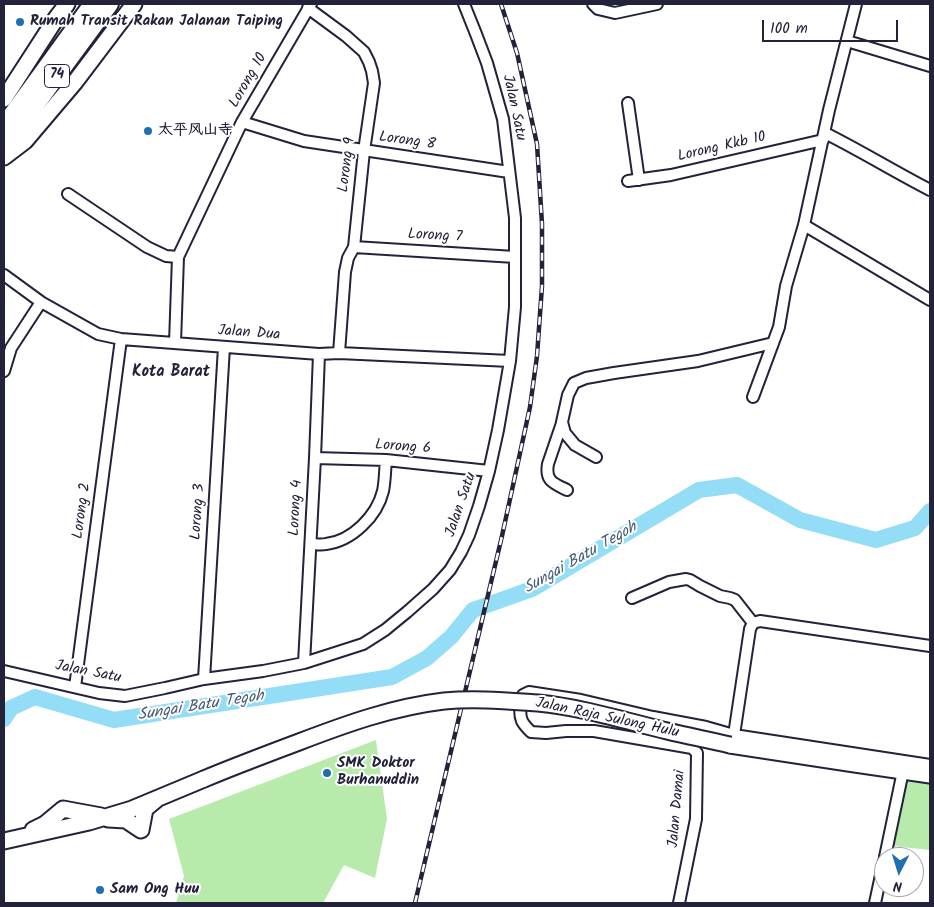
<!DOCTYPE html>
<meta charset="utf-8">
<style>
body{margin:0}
#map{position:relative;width:934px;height:907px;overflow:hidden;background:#fff;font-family:Kalam,sans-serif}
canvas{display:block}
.frame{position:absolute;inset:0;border:5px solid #22223b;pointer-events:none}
.north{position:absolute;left:874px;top:847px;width:50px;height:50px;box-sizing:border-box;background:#fff;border:1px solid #a7a7b1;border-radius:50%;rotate:185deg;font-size:14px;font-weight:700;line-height:20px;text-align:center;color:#22223b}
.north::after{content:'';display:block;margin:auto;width:18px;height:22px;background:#1f6fb2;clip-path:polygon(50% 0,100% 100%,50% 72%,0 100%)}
.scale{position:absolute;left:762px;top:20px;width:136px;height:22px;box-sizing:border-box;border:2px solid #22223b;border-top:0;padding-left:6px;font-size:15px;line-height:18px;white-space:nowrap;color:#22223b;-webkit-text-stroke:4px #fff;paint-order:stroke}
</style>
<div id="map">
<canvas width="934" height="907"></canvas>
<div class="frame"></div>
<div class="north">N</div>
<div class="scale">100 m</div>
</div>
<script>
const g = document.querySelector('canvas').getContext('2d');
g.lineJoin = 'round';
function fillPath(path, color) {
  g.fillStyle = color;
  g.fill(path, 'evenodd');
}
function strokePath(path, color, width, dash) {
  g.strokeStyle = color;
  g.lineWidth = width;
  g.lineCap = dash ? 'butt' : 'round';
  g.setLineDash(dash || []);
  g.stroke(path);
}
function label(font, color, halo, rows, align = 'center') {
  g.font = font + ' Kalam,"LXGW WenKai TC",sans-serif';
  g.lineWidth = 4;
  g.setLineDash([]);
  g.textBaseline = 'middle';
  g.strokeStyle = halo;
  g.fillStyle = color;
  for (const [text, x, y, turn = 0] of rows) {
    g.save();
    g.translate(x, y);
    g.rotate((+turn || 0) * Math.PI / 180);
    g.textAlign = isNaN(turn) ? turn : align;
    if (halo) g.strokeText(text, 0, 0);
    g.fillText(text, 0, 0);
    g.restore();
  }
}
fillPath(new Path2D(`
 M376,740l11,79 -12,59 -31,-13 -21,38h-147l8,-27 -15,-57z
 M907,778l23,4v68l-38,-4z`), '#b8ebab');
strokePath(new Path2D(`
 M4,719l7,-11 24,-11 79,23 278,-43 35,-19 24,-21 22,-27 59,-21 167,-99 38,-5 63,35 76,20 39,-12 15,-17`), '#94ddf6', 16);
const street = new Path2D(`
 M593,4l5,5 17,4 42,-9
 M308,8l38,28 18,16 5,10 3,9 2,12 -10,68 -10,96 -6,11 -3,14 -6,81
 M847,41l83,25
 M628,103l11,77
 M242,122l62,19 205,31
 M825,133c36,18 70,39 105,57
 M628,181l43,-6 152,-35
 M68,194l79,53 19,9 12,1
 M804,225l126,75
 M354,247l161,10
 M4,275l37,27 57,32 23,5 198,15 20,-1 171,8
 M175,343l3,-86 64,-135 69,-118
 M4,371l7,-23 30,-46
 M753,397l26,-70 7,-41 18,-61 25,-115 27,-106
 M562,423l-14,41c-3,17 5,19 19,26
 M596,457l-21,-12 -10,-12 -3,-11 6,-27 6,-12 12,-5 28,-5 84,-12 75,-18
 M315,458l71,2 103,11
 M311,544c5,0 10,1 15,0 26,-3 51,-28 57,-53 2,-9 2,-21 3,-31
 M632,598l37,-16 17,-3 4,1 10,6 20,10 10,2 5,2 18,23
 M304,663l11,-205 4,-104
 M4,671l95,22 26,3 40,-8 39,-9 59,-8 41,-8 59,-19 22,-14 22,-18 26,-23 17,-19 11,-18 8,-17 10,-29 10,-35 9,-41 12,-69 5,-54v-89l-12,-99 -16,-56 -11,-29 -12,-30
 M204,679l20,-332
 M75,687l46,-348
 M734,735l16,-106 3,-6 7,-2 170,25
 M885,857l18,-86
 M679,903l17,-84 1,-66 -5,-5 -98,-17h-28l-20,2 -15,-1c-3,-3 -7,-7 -9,-11 -3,-7 -2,-19 1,-26l6,-3 52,8 72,17 53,10 28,8 196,30
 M875,903l9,-42`);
const secondary = new Path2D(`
 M4,99l53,-82 10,-13
 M4,157l21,-16 50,-59 59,-78
 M730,745l118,18 82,12
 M108,819l18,1 15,10 4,-21 11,-9
 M33,830l12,-6 18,-15 38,7
 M4,841l85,-19 43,-13 72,-30`);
const primary = new Path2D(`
 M4,125l88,-121
 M4,147l15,-19 91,-124`);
strokePath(street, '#22223b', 14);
strokePath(secondary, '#22223b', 19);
strokePath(primary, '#22223b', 20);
strokePath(street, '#fff', 10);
strokePath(secondary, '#fff', 15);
strokePath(primary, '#fff', 16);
const rail = new Path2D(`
 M415,903l87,-367 28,-129 7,-51 5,-70v-62l-5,-80 -20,-91 -16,-49`);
strokePath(rail, '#22223b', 4.5);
strokePath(rail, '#fff', 2.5, [8]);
const secondaryBridge = new Path2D(`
 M204,779c31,-13 63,-25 95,-37 47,-18 94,-35 145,-41 31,-3 64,0 94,2 43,4 88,18 129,28 21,5 42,9 63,14`);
strokePath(secondaryBridge, '#22223b', 19, []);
strokePath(secondaryBridge, '#fff', 15);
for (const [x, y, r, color] of [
 [20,22,5,"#1f6fb2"],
 [148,131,5,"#1f6fb2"],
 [327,773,5,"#1f6fb2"],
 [100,890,5,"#1f6fb2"]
]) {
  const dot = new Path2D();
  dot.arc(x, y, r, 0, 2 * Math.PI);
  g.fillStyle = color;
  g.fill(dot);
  strokePath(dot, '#fff', 2);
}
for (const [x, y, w] of [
 [57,76,25]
]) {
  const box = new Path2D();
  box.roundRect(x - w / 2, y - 11.5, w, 23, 4);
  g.fillStyle = '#fff';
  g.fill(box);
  strokePath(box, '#22223b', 1);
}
label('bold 14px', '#22223b', null, [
 ["74",57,76]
]);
label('bold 15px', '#22223b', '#fff', [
 ["Rumah Transit Rakan Jalanan Taiping",30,22],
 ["太平风山寺",158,131],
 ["SMK Doktor",337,764],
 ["Burhanuddin",337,781],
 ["Sam Ong Huu",110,890]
], 'left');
label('15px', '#22223b', '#fff', [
 ["Lorong 10",249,81,-60],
 ["Jalan Satu",513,108,78],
 ["Lorong 8",407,142,8],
 ["Lorong Kkb 10",722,148,-13],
 ["Lorong 9",348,165,-83],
 ["Lorong 7",435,237,3],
 ["Jalan Dua",249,334,4],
 ["Lorong 6",403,448,4],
 ["Jalan Satu",462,505,-71],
 ["Lorong 4",297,508,-87],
 ["Lorong 2",83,511,-82],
 ["Lorong 3",199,512,-86],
 ["Jalan Satu",88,673,11],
 ["Jalan Raja Sulong Hulu",607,719,12],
 ["Jalan Damai",678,809,-85]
]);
label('bold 16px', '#22223b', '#fff', [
 ["Kota Barat",171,373]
]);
label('italic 16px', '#445a73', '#fff', [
 ["Sungai Batu Tegoh",581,559,-30],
 ["Sungai Batu Tegoh",201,707,-9]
]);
</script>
